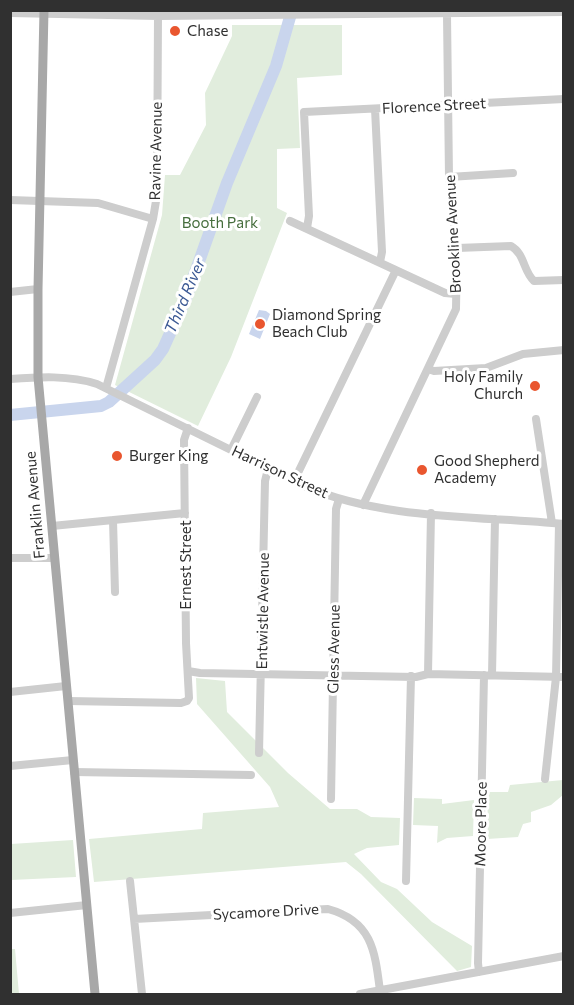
<!DOCTYPE html>
<style>
body{margin:0}
#map{position:relative;width:574px;height:1005px;overflow:hidden;background:#fff;font-family:Commissioner,sans-serif}
canvas{display:block}
.frame{position:absolute;inset:0;border:12px solid #303030;pointer-events:none}
</style>
<div id="map">
<canvas width="574" height="1005"></canvas>
<div class="frame"></div>
</div>
<script>
const g = document.querySelector('canvas').getContext('2d');
g.lineJoin = 'round';
function fillPath(path, color) {
  g.fillStyle = color;
  g.fill(path, 'evenodd');
}
function strokePath(path, color, width, dash) {
  g.strokeStyle = color;
  g.lineWidth = width;
  g.lineCap = dash ? 'butt' : 'round';
  g.setLineDash(dash || []);
  g.stroke(path);
}
function label(font, color, halo, rows, align = 'center') {
  g.font = font + ' Commissioner,sans-serif';
  g.lineWidth = 6;
  g.setLineDash([]);
  g.textBaseline = 'middle';
  g.strokeStyle = halo;
  g.fillStyle = color;
  for (const [text, x, y, turn = 0] of rows) {
    g.save();
    g.translate(x, y);
    g.rotate((+turn || 0) * Math.PI / 180);
    g.textAlign = isNaN(turn) ? turn : align;
    if (halo) g.strokeText(text, 0, 0);
    g.fillText(text, 0, 0);
    g.restore();
  }
}
fillPath(new Path2D(`
 M232,25h110v50l-45,3 3,70 -23,1v59l10,5 -56,144 -33,69 -83,-41 47,-170 3,-40h15l26,-50 -1,-32 27,-57z
 M196,678l29,3 2,31 61,61 42,36h27l14,8 29,1 -1,27 -32,3 -13,6 27,28 16,7 35,33 40,24 -1,21 -14,4 -96,-97 -15,-12 -252,20 -5,-43 113,-10 1,-16 76,-6 -9,-20 -73,-83z
 M563,780v15l-12,10 -20,7v10l-8,2 -5,13 -31,2 1,-47h20l2,-7z
 M414,798l28,1v5l32,-4 -1,36 -26,2 -10,5 1,-17 -25,-1z
 M73,840l3,37 -65,3v-36z
 M11,949h4l4,45h-8z`), '#e1eddd');
fillPath(new Path2D(`
 M259,310l7,1 4,3 -10,25 -11,-5z`), '#c9d5ed');
strokePath(new Path2D(`
 M10,415l91,-9 8,-4 46,-42 8,-11 23,-51 41,-115 49,-117 16,-56`), '#c9d5ed', 12);
strokePath(new Path2D(`
 M10,13l148,3 406,-4
 M375,109l7,143 -2,10
 M449,177l64,-4
 M10,200l88,3 55,16
 M290,221l155,72 11,1
 M307,228l2,-12 -5,-104 260,-13
 M457,248l54,-2c14,8 12,25 23,35l30,-1
 M10,292l28,-3
 M428,369l6,2 52,-3 37,-14 41,-4
 M10,379c29,-2 59,-4 87,5l207,102c79,34 175,30 260,38
 M106,388l47,-169 4,-24 1,-179
 M536,419l16,104
 M231,450l26,-53
 M294,481l102,-211
 M363,505l93,-196 1,-61 -8,-71 -2,-162
 M113,520l2,72
 M52,526l133,-13
 M10,558h45
 M188,671l12,2 216,4 12,-3 136,3
 M428,674l3,-161
 M492,675l3,-156
 M10,692l56,-6
 M68,701l113,2 6,-2 2,-3 -3,-55 -2,-203 4,-12
 M259,753l6,-272 3,-12
 M10,766l63,-6
 M74,772l177,3
 M545,779l11,-102 3,-153
 M331,799l5,-290 3,-10
 M130,881l12,113
 M406,881l5,-205
 M10,913l77,-8
 M134,919l194,-10c44,12 47,42 52,82
 M479,972l-1,-9 6,-288
 M360,994l204,-38`), '#cdcdcd', 8);
strokePath(new Path2D(`
 M44,10l-6,279v88l57,617`), '#a8a8a8', 9);
for (const [x, y, r, color] of [
 [175,31,6,"#e9562f"],
 [260,324,6,"#e9562f"],
 [535,386,6,"#e9562f"],
 [117,456,6,"#e9562f"],
 [422,470,6,"#e9562f"]
]) {
  const dot = new Path2D();
  dot.arc(x, y, r, 0, 2 * Math.PI);
  g.fillStyle = color;
  g.fill(dot);
  strokePath(dot, '#fff', 2);
}
label('15px', '#303030', '#fff', [
 ["Chase",187,31],
 ["Diamond Spring",272,315],
 ["Beach Club",272,332],
 ["Holy Family",523,377,"right"],
 ["Church",523,394,"right"],
 ["Burger King",129,456],
 ["Good Shepherd",434,461],
 ["Academy",434,478]
], 'left');
label('15px', '#303030', '#fff', [
 ["Florence Street",434,106,-3],
 ["Ravine Avenue",156,151,-89],
 ["Brookline Avenue",453,234,-93],
 ["Harrison Street",280,472,25],
 ["Franklin Avenue",35,505,-95],
 ["Ernest Street",186,565,-90],
 ["Entwistle Avenue",263,611,-89],
 ["Gless Avenue",334,649,-89],
 ["Moore Place",481,824,-89],
 ["Sycamore Drive",266,912,-3]
]);
label('15px', '#456d3c', '#fff', [
 ["Booth Park",220,223]
]);
label('italic 16px', '#3b5994', '#fff', [
 ["Third River",185,296,-67]
]);
</script>
